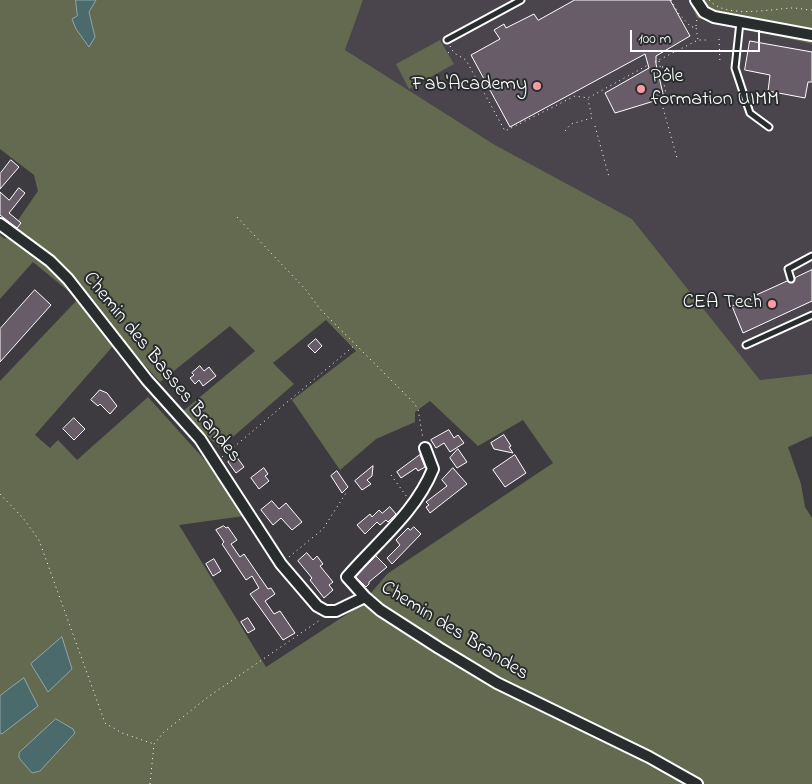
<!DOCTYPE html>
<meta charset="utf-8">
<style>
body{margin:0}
#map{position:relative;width:812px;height:784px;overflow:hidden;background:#3d3b40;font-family:"Indie Flower",sans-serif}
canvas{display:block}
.scale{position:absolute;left:630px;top:30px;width:130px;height:22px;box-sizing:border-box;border:2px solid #fff;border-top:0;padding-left:6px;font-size:15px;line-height:18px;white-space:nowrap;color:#fff;-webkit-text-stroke:4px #2a2d2e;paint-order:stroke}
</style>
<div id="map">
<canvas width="812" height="784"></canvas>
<div class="scale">100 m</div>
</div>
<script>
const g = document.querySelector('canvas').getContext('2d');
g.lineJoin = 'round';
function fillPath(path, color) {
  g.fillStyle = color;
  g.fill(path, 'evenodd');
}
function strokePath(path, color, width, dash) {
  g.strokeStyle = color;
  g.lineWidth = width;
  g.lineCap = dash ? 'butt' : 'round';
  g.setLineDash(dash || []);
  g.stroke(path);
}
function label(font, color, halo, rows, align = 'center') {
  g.font = font + ' "Indie Flower",sans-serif';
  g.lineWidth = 4;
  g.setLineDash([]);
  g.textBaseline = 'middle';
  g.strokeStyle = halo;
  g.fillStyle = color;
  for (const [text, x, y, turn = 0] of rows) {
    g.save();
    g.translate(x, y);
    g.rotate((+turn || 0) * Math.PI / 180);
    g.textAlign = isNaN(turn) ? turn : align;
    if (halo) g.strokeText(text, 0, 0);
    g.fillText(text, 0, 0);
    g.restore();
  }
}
fillPath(new Path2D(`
 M363,0h326l8,18 115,26v330l-52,6 -128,-161 -137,-74 -150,-95z`), '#4a454c');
fillPath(new Path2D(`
 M0,0h76l1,17 -4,2 22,18 -6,-25 7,-12h267l-18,50 150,95 137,74 128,161 52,-6v62l-24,11 13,37 4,23 7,11v266h-812v-403l78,-82 -45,-37 -33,37v-64l5,4 33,-48 -4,-16 -34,-26zM326,320l30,31 -64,49 48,70 36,-31 39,-17v-10l15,-11 48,45 45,-26 30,43 -166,111 -26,31 -95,62 -87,-142 65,-9 -32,-48 -64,-71 -71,63 -19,-20 -8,8 -15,-13 85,-97 40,44 70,-56 25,25 -73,61 38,36 74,-64 -21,-21z
 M689,0h123v44l-115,-26z
 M440,40l14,24 -45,25 -13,-25z`), '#636a50');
const water = new Path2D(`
 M76,0h20l-7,12 6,25 -6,10 -13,-18 -4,-10 5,-3z
 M62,637l10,32 -24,23 -17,-28z
 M24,678l14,28 -36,28 -2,-1v-37z
 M56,719l17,10 2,4 -35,38 -8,2 -13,-15v-5z`);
fillPath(water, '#4b6a6c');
strokePath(water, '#93a6a7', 1);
const building = new Path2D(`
 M575,0h95l20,36 -34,20v8l8,34 -49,15 -10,-20 44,-25 -4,-14 -135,73 -39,-72 29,-16 -6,-9 10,-6 2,4 28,-14 4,6z
 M750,41l62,11v30h-4l-3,16 -37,-7 2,-16 -25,-5z
 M11,160l8,7 -19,22v-15z
 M19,188l6,5 -16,20 12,10 -4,5 -17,-13v-23l9,8z
 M812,270v31l-69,32 -11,-27 55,-25 6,2 2,-5z
 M35,290l16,15 -51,57v-33z
 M316,339l6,7 -7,7 -7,-7z
 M200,366l4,5 5,-4 7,9 -13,10 -4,-6 -4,4 -5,-6 4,-3 -2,-2z
 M100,390l7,3 10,13 -7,8 -10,-10 -2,2 -7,-6z
 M74,418l11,11 -11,11 -11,-11z
 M449,430l5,8 4,-3 6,8 -14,9 -6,-9 -8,5 -5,-8z
 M504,435l7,11 -2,1 4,6 -19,-4 -3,-6z
 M458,449l9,13 -10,6 -7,-10z
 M420,455l5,12 -7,4 -2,-3 -15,10 -4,-6z
 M515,455l11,18 -21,14 -12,-17z
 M236,456l8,11 -8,6 -8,-11z
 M373,466l-1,10 -5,4 4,4 -9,6 -7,-9z
 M264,468l4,6 -3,2 4,5 -10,8 -8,-11z
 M453,468l14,16 -37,29 -4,-6 3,-2 -3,-3 21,-16 -5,-6z
 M337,471l11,16 -6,6 -11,-17z
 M272,501l7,8 7,-6 16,19 -10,8 -11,-12 -8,7 -12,-15z
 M390,507l6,7 -8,8 -2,-2 -6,5 -3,-3 -12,12 -8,-9 13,-11 2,3 7,-7 3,3z
 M224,526l2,2 2,-1 9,13 -6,4 9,13 4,-3 24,35 3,-1 4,6 -10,7 9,13 6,-3 15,22 -12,7 -33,-46 9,-6 -7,-12 -6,4 -24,-36 2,-2 -8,-12z
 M414,527l7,7 -29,30 -5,-6 13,-13 -4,-5 12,-12 2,2z
 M307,553l6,7 4,-4 6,8 -3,2 13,16 -4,3 4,5 -9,8 -14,-18 2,-2 -14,-17z
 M376,556l11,11 -18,15v2l-3,3 -10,-10z
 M214,559l7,12 -8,5 -7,-12z
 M248,618l7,11 -7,4 -7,-11z`);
fillPath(building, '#695c69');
strokePath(building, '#fff', 1);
const service = new Path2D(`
 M740,22l-5,46 15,45 19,14
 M447,40l74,-40
 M791,279l-3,-10 24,-13
 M746,345l66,-30`);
const minor = new Path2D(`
 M696,0l8,12 10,5 98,18
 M0,224l50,37 18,18 79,101 53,59 81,125 36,42 9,5h10l29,-14
 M425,448l8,21c-18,44 -55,72 -86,108l18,20 15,13 59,38 58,35 152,74 48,27`);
strokePath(service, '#fff', 9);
strokePath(minor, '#fff', 14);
strokePath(new Path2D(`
 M671,0l8,14 12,13h5l2,13
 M709,0c17,19 61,9 83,8 7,0 14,2 20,2
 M696,26l1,-8
 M719,39l1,23h2
 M450,46l4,7 12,7 39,71 70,-35 13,2 60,-33
 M448,53l4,-3
 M659,61l8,37 -6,1
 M655,62l43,-22h11
 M662,67l9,-1
 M663,108l14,50
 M595,126l14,51
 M565,131l6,-7 21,-6 -4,-19
 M237,217l69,73 14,19 93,93 5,7 5,30
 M222,457l133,-112
 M391,475l16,22
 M0,494l23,24 16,22 66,183 17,10 32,11
 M289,557l34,-28 23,-36
 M150,784l4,-40 10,-12 44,-35 112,-77`), '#fff', 1, [1, 4]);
strokePath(service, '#2a2d2e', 5);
strokePath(minor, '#2a2d2e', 10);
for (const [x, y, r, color] of [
 [537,86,5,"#ff9aa2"],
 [641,89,5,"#ff9aa2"],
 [772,304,5,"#ff9aa2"]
]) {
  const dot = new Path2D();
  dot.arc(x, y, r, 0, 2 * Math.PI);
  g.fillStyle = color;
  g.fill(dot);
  strokePath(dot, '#2a2d2e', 2);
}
label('20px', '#fff', '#2a2d2e', [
 ["Pôle",651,78,"left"],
 ["formation UIMM",651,101,"left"],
 ["Fab'Academy",527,86],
 ["CEA Tech",762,304]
], 'right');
label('20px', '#fff', '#2a2d2e', [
 ["Chemin des Basses Brandes",161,368,51],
 ["Chemin des Brandes",454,632,32]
]);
</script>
